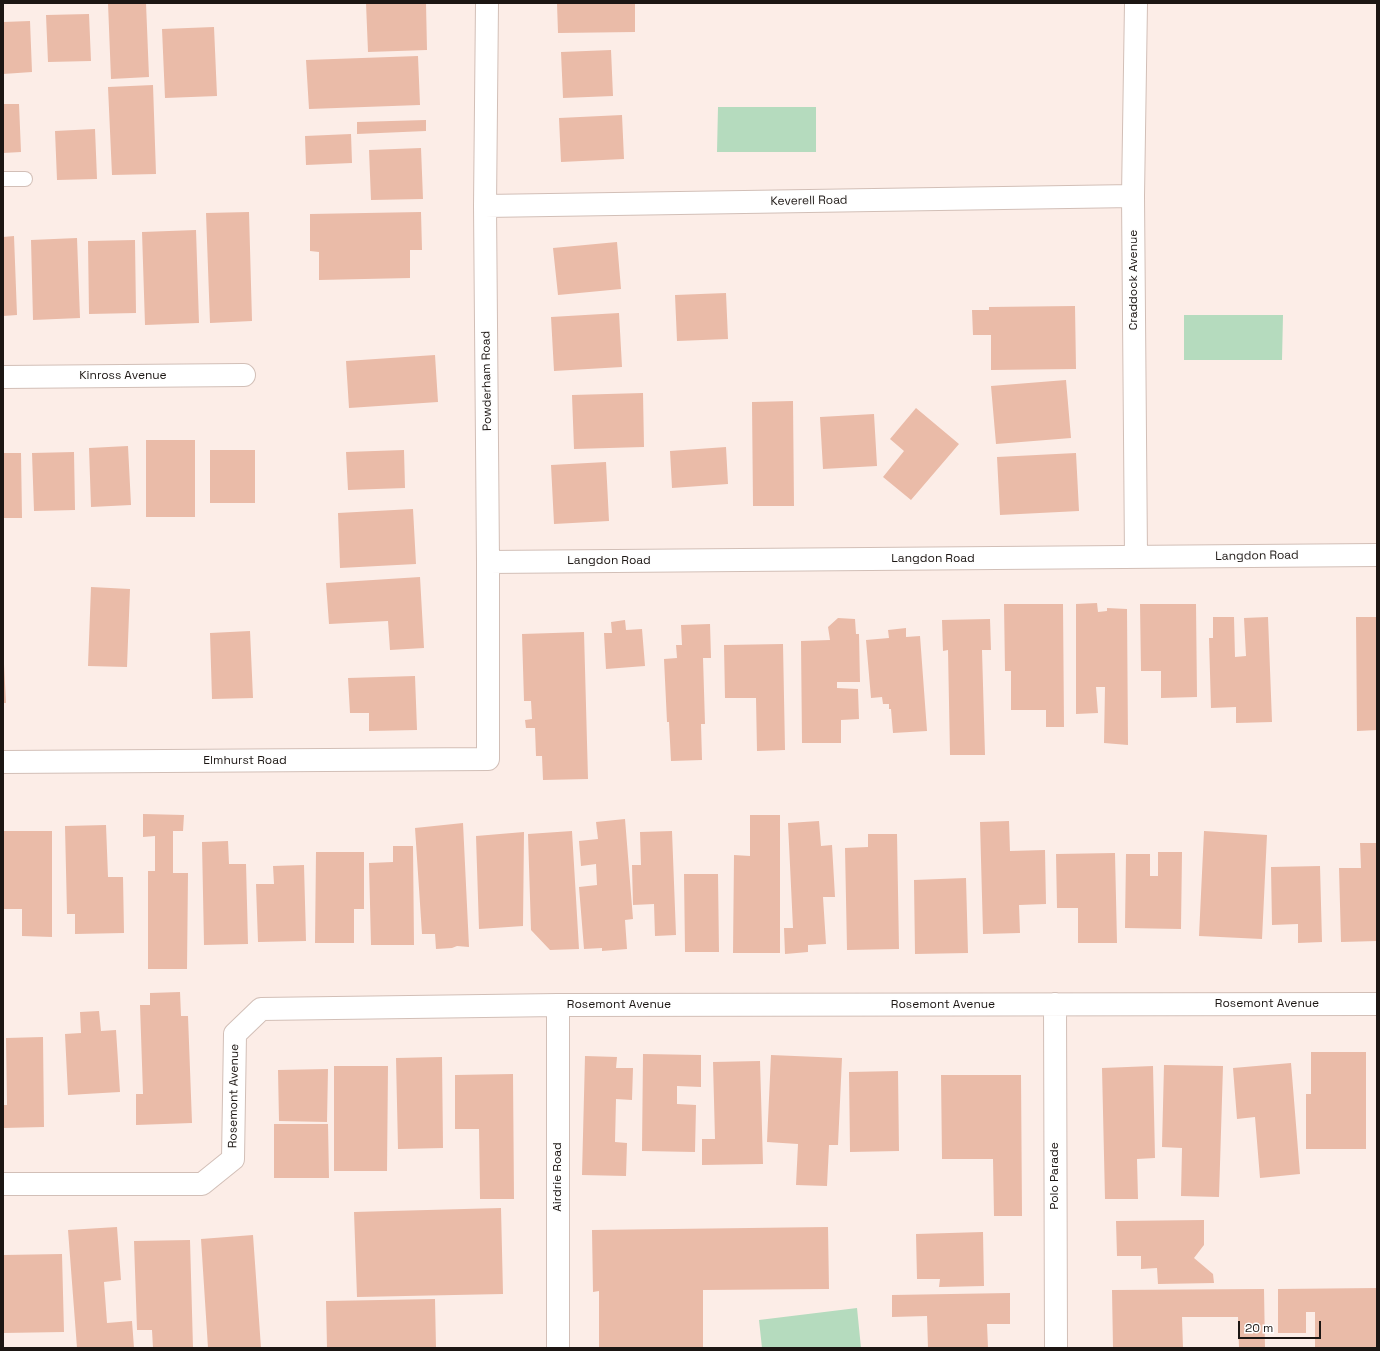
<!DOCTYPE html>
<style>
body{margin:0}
#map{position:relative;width:1380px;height:1351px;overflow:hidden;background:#fcede7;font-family:"Space Grotesk",sans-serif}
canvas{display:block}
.frame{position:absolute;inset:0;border:4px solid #1c1613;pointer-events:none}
.scale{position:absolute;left:1238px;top:1321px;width:83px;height:18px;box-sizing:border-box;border:2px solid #1c1613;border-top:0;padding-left:5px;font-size:12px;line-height:14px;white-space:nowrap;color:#1c1613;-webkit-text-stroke:3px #fefefe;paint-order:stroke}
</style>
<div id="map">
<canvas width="1380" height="1351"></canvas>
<div class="frame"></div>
<div class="scale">20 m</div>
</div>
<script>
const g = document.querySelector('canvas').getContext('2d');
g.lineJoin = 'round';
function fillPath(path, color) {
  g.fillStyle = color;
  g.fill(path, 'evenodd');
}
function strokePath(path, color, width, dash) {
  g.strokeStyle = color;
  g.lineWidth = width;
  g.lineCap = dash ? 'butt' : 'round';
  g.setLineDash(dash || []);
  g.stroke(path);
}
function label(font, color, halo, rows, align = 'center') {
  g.font = font + ' "Space Grotesk",sans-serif';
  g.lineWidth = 3;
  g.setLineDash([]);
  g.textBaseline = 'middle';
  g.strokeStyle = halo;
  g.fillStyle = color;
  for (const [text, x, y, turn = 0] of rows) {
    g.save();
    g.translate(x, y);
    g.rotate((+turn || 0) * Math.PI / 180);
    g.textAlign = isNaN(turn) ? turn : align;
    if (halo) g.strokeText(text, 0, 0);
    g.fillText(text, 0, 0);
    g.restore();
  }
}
fillPath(new Path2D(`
 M718,107h98v45h-99z
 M1184,315h99l-1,45h-98z
 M857,1308l4,40h-99l-3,-28z`), '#b5dbbe');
fillPath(new Path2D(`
 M108,3h38l3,74 -38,2z
 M366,3h60l1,47 -59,2z
 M557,3h78v29l-77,1z
 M89,14l2,47 -43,1 -2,-47z
 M30,21l2,51 -29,2v-52z
 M214,27l3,69 -52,2 -3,-69z
 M611,50l2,46 -50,2 -2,-46z
 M418,56l2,49 -111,4 -3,-49z
 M153,85l3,89 -44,1 -4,-88z
 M3,104h16l2,48 -18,1z
 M622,115l2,44 -63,3 -2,-44z
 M426,120v11l-69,3v-12z
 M95,129l2,50 -40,1 -2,-49z
 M351,134l1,29 -46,2 -1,-29z
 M421,148l2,51 -52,1 -2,-50z
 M249,212l3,109 -42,2 -4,-110z
 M421,212l1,38h-12v28l-91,2v-28l-9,-1v-37z
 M196,230l3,93 -54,2 -3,-93z
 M14,236l3,79 -14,1v-79z
 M77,238l3,80 -47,2 -2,-80z
 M135,240l1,73 -47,1 -1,-73z
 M617,242l4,47 -63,6 -5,-47z
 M726,293l2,46 -51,2 -2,-46z
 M1075,306l1,63 -85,1v-35h-18l-1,-25h17v-3z
 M619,313l3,54 -68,4 -3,-54z
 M435,355l3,47 -89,6 -3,-47z
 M1066,380l5,58 -75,6 -5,-58z
 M643,393l1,54 -70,2 -2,-54z
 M793,401l1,105h-41l-1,-104z
 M916,408l43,36 -48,56 -28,-23 21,-26 -14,-12z
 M874,414l3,52 -54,3 -3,-52z
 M146,440h49v77h-49z
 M128,446l3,59 -40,2 -2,-59z
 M726,447l2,37 -56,4 -2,-37z
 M210,450h45v53h-45z
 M404,450l1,38 -57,2 -2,-38z
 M74,452l1,58 -41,1 -2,-58z
 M3,453h18l1,65h-19z
 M1076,453l3,58 -79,4 -3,-58z
 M606,462l3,59 -55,3 -3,-59z
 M413,509l3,55 -76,4 -2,-55z
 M420,577l4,71 -34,2 -2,-29 -59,3 -3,-41z
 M91,587l39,2 -3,78 -39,-1z
 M1097,603l1,9 9,-1v-3l20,1 1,136 -24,-2 1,-56h-9l2,26 -22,1v-110z
 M1004,604h59l1,123h-18v-17h-35v-39h-6z
 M1140,604h56l1,93 -36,1v-27h-20z
 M1213,617h21l1,40 11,-1 -2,-38 24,-1 4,105 -36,1v-16l-25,1 -2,-70h4z
 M1356,617h21v113l-20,1z
 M838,618l17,1 1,15h3l1,48h-23v6l21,1 1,30 -18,1v23h-39l-1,-102 29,-1 -2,-13z
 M990,619l1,31h-9l3,105h-35l-2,-105 -5,1 -1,-31z
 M625,620l1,10 16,-1 3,37 -39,3 -2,-36h8l-1,-11z
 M710,624l1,34h-8l2,66h-4l1,36 -31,1 -2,-39h-2l-3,-63 13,-1 -1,-13h6l-1,-20z
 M906,628v9l14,-1 7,95 -34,2 -2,-24h-2v-5h-6l-1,-7 -11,1 -5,-58 23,-2 -1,-8z
 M250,631l3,67 -41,1 -2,-66z
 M584,632l4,147 -45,1 -1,-24h-6l-1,-28h-9l-1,-8 7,-1 -1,-18h-7l-2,-67z
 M783,644l2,106 -28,1 -1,-53h-31l-1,-53z
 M3,664h1l2,39h-3z
 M415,676l2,54 -48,1v-18h-19l-2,-35z
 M143,814l41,1 -1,16h-10v42h15l-1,96h-39v-98h7v-35l-12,1z
 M750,815h30v138h-47l1,-98 16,1z
 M625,819l8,100 -8,1 2,29 -25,2v-3l-18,1 -5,-62 18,-2 -1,-21 -15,2 -2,-25 19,-2 -2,-17z
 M819,821l2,25 11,-1 3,52h-12l3,47 -18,1v7l-23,2 -1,-26h9l-5,-105z
 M1009,821l1,30 35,-1 1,54 -27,1 1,28 -37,1 -3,-112z
 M463,823l6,124 -12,-1 -5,2 -16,1 -1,-15h-13l-7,-106z
 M106,825l2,52h15l1,56 -49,1v-20h-8l-2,-88z
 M4,831h48v106l-30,-1v-27h-18z
 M572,831l7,118 -29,1 -19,-20 -3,-96z
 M672,831l4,104 -21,1 -1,-32 -21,1 -1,-40h9l-1,-33z
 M1204,831l63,4 -5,104 -63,-3z
 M524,832l-1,94 -44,3 -3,-93z
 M868,834h29l2,115 -52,1 -2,-102 23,-1z
 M228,841l1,23h17l2,80 -44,1 -2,-103z
 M1360,843h17v98l-36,1 -2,-74h22z
 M393,846h20l1,99h-43l-2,-82 24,-1z
 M316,852h48v57h-10v34h-39z
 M1158,852h24l-1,77 -56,-1 1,-74h24v22h8z
 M1115,853l2,90h-39v-35h-21l-1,-54z
 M304,865l2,76 -48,1 -2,-58h18l-1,-18z
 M1320,866l2,76 -24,1v-19l-26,1 -1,-58z
 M684,874h34l1,78h-34z
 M966,878l2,75 -53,1 -1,-74z
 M180,992l1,24h7l4,107 -56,2v-31h7l-3,-89h10v-12z
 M99,1011l2,20 15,-1 4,62 -52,3 -3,-61 16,-1 -1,-21z
 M43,1037l1,90 -41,1v-23h4l-1,-67z
 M1311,1052h55v97h-60v-55h5z
 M643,1054l58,1v32l-24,-1v18l19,1 -1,47 -53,-1z
 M771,1055l71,3 -4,87h-9l-2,41 -31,-1 2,-41 -31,-2z
 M585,1056l32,1 -1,11h17l-1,32 -16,-1 -1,43 12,1 -1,33 -44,-1z
 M442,1057l1,91 -45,1 -2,-91z
 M760,1061l3,103 -61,1v-26h13l-2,-77z
 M1291,1063l9,111 -40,4 -5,-61 -18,2 -4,-51z
 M1164,1065l59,1 -4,131 -38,-1 1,-48 -20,-1z
 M334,1066h54l-1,105h-53z
 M1153,1066l2,92 -18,1 1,40h-33l-3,-131z
 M328,1069l-1,53 -48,-1 -1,-51z
 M898,1071l1,80 -49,1 -1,-80z
 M513,1074l1,125h-34l-1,-70h-24v-54z
 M941,1075h80l1,141h-28l-1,-57h-51z
 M274,1124h54l1,54h-55z
 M501,1208l2,86 -146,3 -3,-85z
 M1204,1220v25l-10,13 19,16 1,9 -56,1 -1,-16 -16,1v-13h-24l-1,-35z
 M117,1227l4,53 -17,2 3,41 25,-2 2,27h-57l-9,-118z
 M828,1227l1,62 -126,1v58h-104v-57l-6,1 -1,-62z
 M983,1232l1,54 -45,1 1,-8h-23l-1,-45z
 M253,1235l8,113h-53l-7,-109z
 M190,1240l3,108h-40l-1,-18h-15l-3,-89z
 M62,1254l2,78 -61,1v-78z
 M1377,1288v60h-62v-36h-9v21h-28v-44z
 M1264,1289l1,59h-26l-1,-31h-56l1,31h-70l-1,-58z
 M1010,1293v31h-23l1,24h-60l-1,-32 -35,1v-22z
 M435,1299l1,49h-109l-1,-47z`), '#eabba8');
const lane = new Path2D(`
 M3,179h22`);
const street = new Path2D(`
 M1136,3l-3,193 3,361
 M485,206l648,-10
 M3,377l241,-2
 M488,562l889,-7
 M3,762l485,-3v-197l-3,-356 2,-203
 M1055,1004l1,344
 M3,1184h199l31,-25 2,-125 26,-25 297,-4 819,-1
 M558,1348v-343`);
strokePath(lane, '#d2bfb7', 16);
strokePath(street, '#d2bfb7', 24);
strokePath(lane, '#fff', 14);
strokePath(street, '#fff', 22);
label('12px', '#1c1613', '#fefefe', [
 ["Keverell Road",809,201,-1],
 ["Craddock Avenue",1134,280,-90],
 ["Kinross Avenue",123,376],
 ["Powderham Road",487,381,-91],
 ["Langdon Road",1257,556,-1],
 ["Langdon Road",933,559],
 ["Langdon Road",609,561],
 ["Elmhurst Road",245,761],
 ["Rosemont Avenue",1267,1004],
 ["Rosemont Avenue",619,1005],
 ["Rosemont Avenue",943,1005],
 ["Rosemont Avenue",234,1096,-89],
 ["Polo Parade",1055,1176,-90],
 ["Airdrie Road",558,1177,-90]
]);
</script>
